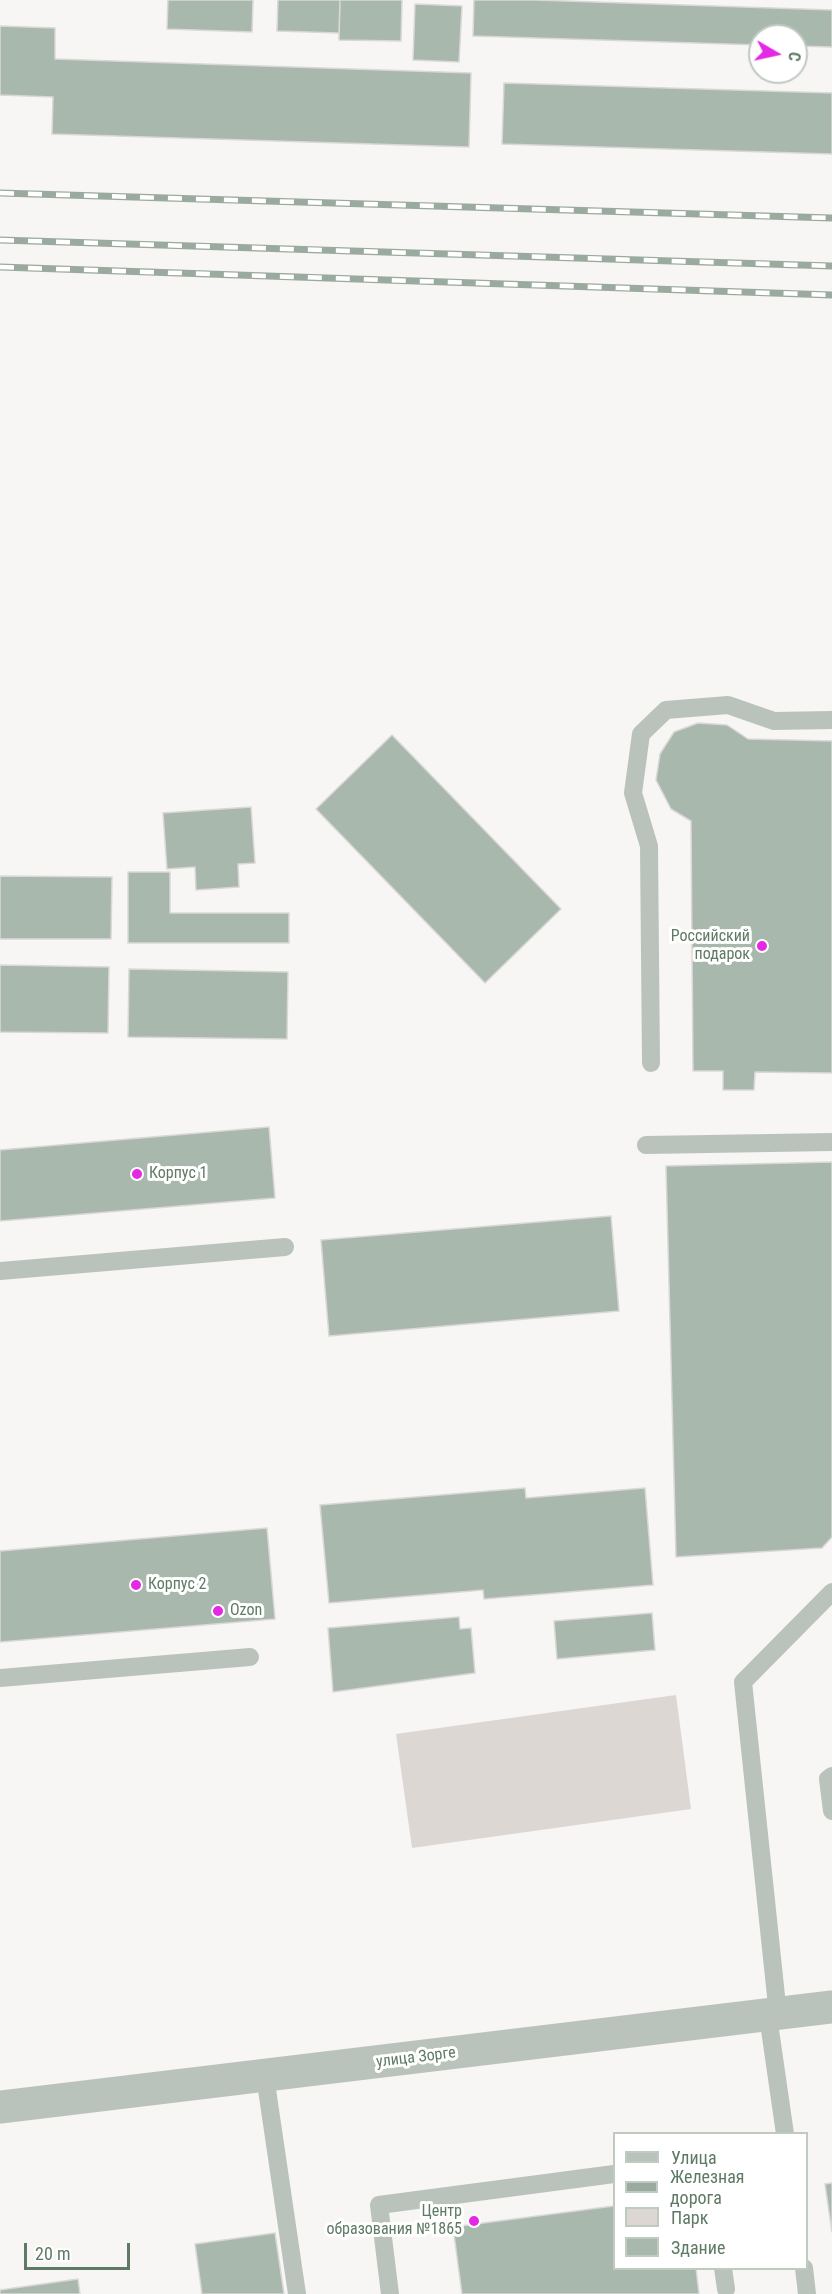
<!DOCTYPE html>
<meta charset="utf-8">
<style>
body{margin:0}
#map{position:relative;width:832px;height:2294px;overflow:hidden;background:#f8f5f5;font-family:"Roboto Condensed",sans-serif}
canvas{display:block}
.legend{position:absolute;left:613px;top:2132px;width:195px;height:138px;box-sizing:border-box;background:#fff;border:2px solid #bfcac1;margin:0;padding:8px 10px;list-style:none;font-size:18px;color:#5e7a64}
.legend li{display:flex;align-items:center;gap:12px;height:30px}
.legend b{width:30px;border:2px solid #bfcac1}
.north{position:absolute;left:748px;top:24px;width:60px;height:60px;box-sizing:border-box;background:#fff;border:2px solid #bfcac1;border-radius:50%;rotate:99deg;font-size:16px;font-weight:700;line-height:24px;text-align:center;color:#5e7a64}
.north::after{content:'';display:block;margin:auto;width:21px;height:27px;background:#e428e3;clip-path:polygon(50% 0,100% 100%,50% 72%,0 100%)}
.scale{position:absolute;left:24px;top:2243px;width:106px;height:27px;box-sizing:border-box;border:3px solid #5e7a64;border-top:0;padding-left:8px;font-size:18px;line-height:21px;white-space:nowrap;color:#5e7a64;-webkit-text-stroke:4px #fff;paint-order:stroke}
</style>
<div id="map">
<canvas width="832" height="2294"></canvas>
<ul class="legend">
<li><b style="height:8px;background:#b9c3bb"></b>Улица</li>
<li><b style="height:8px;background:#9baa9f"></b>Железная дорога</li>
<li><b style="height:16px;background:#ddd7d4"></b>Парк</li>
<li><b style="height:16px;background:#a9b8ac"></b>Здание</li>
</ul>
<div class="north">С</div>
<div class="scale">20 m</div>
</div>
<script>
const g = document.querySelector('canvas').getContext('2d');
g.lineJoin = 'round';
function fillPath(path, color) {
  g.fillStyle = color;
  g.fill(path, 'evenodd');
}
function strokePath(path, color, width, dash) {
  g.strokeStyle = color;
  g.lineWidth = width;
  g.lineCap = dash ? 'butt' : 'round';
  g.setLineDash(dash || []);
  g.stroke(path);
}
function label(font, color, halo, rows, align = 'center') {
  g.font = font + ' "Roboto Condensed",sans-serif';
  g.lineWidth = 6;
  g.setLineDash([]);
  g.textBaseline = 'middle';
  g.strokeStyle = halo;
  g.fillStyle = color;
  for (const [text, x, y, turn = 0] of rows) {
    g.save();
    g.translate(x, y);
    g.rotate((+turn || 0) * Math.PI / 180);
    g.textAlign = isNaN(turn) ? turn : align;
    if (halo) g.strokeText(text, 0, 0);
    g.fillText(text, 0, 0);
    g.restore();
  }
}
fillPath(new Path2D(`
 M676,1695l15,114 -279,39 -16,-114z`), '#ddd7d4');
const building = new Path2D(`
 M168,0h85l-1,32 -85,-3z
 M278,0h62l-1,33 -62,-2z
 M340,0h62l-1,41 -62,-1z
 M474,0h61l297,10v37l-36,-1v-10h-36v9l-287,-9z
 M415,4l47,2 -3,56 -46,-2z
 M0,26l55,2v31l416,14 -2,74 -417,-13 1,-37 -53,-2z
 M504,83l328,10v61l-330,-10z
 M698,723l29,2 21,14 84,2v332l-77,-1 -1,18h-31v-19h-30l-2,-250 -20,-12 -15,-29 4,-26 14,-22z
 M392,735l169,174 -76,74 -169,-174z
 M251,807l4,56 -17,1 1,23 -43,3 -1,-23 -28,2 -4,-56z
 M128,872h42v41h119v30h-161z
 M0,876l112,1 -1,62h-111z
 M0,965l109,2 -1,66 -108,-1z
 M129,969l159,3 -1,67 -159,-2z
 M269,1127l6,71 -275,23v-71z
 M832,1162v375l-10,11 -146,9 -10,-391z
 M611,1216l8,95 -290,25 -8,-96z
 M525,1488l1,10 119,-10 8,97 -169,14 -1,-9 -154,13 -9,-98z
 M267,1528l8,91 -275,23v-91z
 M652,1613l3,37 -98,9 -3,-38z
 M459,1617l1,12 11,-1 4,45 -142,19 -5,-64z
 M832,2183v49l-7,-48z
 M614,2206v62h82l3,26h-237l-9,-67z
 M275,2233l9,61h-82l-7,-50z
 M78,2279l2,15h-80v-4z`);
fillPath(building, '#a9b8ac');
strokePath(building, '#d9d7d7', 1.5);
strokePath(new Path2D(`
 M651,1063l-2,-217 -16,-53 8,-59 25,-24 62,-5 46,16 58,-1
 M646,1145l186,-3
 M0,1271l285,-24
 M0,1678l250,-21
 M832,1776l-4,3 4,32
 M778,2015l-35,-333 89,-90
 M768,2016l17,118
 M265,2076l32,218
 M723,2268l3,21
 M804,2268l3,26
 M390,2294l-11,-89 235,-31`), '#b9c3bb', 18);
strokePath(new Path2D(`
 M0,2107l832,-100`), '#b9c3bb', 33);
const rail = new Path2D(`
 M0,193l832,25
 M0,240l832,26
 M0,267l832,28`);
strokePath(rail, '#9baa9f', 7);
strokePath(rail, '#fff', 4.5, [14]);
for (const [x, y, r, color] of [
 [762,946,6,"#e428e3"],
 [137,1174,6,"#e428e3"],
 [136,1585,6,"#e428e3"],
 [218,1611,6,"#e428e3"],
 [474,2221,6,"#e428e3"]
]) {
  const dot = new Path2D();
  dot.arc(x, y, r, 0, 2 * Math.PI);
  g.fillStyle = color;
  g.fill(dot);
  strokePath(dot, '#fff', 2);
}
label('16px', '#5e7a64', '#fff', [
 ["Российский",750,937,"right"],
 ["подарок",750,955,"right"],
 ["Корпус 1",149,1174],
 ["Корпус 2",148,1585],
 ["Ozon",230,1611],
 ["Центр",462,2212,"right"],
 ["образования №1865",462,2230,"right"]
], 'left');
label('16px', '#5e7a64', '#fff', [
 ["улица Зорге",416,2058,-7]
]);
</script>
